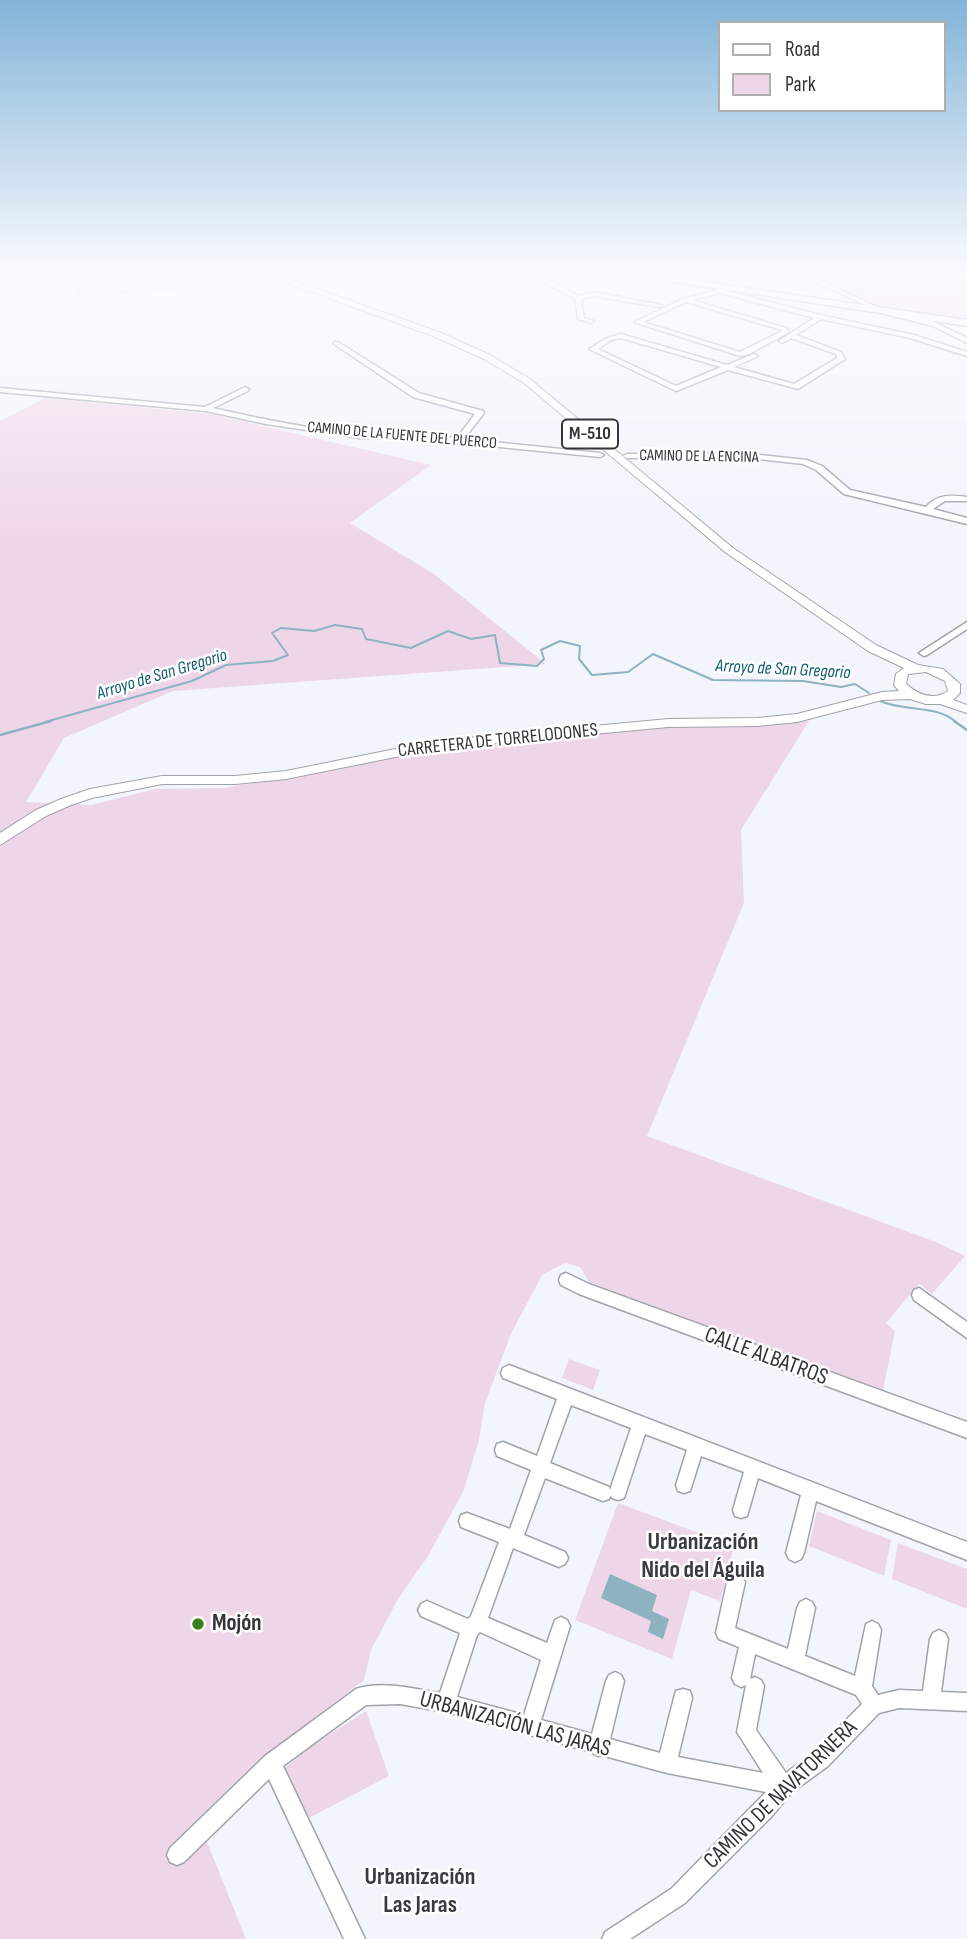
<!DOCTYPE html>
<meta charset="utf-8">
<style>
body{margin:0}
#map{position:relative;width:967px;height:1939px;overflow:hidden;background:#f3f5fd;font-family:"Sofia Sans Condensed",sans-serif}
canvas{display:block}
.legend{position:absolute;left:718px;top:21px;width:228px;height:91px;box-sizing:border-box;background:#fff;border:2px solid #adaeaf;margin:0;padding:9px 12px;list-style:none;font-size:21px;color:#333437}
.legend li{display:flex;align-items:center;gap:14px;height:35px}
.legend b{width:35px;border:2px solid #adaeaf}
</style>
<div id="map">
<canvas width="967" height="1939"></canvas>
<ul class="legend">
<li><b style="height:9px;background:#fff"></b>Road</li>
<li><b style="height:19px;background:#eed6e9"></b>Park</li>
</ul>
</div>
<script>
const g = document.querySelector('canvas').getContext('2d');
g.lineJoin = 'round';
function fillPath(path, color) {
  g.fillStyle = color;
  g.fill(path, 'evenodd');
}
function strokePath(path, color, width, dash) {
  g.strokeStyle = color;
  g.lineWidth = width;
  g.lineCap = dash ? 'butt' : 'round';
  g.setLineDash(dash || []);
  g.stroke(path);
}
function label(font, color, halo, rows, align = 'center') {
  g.font = font + ' "Sofia Sans Condensed",sans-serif';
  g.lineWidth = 5;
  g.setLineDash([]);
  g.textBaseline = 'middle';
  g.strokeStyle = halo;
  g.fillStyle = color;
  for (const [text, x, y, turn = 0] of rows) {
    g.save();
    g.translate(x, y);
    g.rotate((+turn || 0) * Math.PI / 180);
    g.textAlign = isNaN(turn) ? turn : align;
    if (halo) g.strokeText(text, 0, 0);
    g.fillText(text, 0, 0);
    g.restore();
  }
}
fillPath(new Path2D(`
 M293,273l-34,9 -176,16 -19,-24z
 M803,273h164v46l-93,-13z
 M45,398l166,16 220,51 -81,58 84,51 112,90 -373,27 -109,47 -38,64 65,3 64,-16 69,-1 207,-37 245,-25 133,-5 -68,109 3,73 -97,233 289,106 29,14 -33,38 -13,-10 -33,39 9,8 -12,59 -294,-108 -9,-15 -15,-4 -23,12 -31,59 -26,69 -6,37 -16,52 -35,64 -30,43 -27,51 -7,30 -94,72 -71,70 47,117h-246v-1518z
 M569,1359l31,11 -7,20 -31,-12z
 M618,1503l116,43 -14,55 -29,-11 -19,69 -97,-39z
 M817,1511l74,29 -7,36 -75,-30z
 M898,1543l69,26v40l-75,-30z
 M366,1711l23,65 -80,42 -24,-50 28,-23z`), '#eed6e9');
fillPath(new Path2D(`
 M610,1574l47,21 -5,16 17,8 -6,20 -15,-7 3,-11 -50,-23z`), '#8db3c1');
strokePath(new Path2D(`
 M880,701c25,11 55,3 76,21
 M45,722l147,-41 34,-16 47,-4 15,-6 -16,-22 9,-5 33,3 21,-6 27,4 4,10 45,9 37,-17 23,8 24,-4 5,28 37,3 7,-7 -3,-9 19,-9 20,5 -1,13 13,16 36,-3 25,-18 60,26 90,1 38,6 14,-3 14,9`), '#8db3c1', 2);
strokePath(new Path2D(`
 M954,721l13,9
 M0,735l51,-14`), '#8db3c1', 2.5);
const minor = new Path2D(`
 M527,273h9l43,23 14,-4 69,13 -3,2 -66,-11 -12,3 3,19 10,3 -3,2 -13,-4 -3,-20z
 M714,273h6l-6,9h-4z
 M745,273h23l-4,5z
 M796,273h9l74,35 -5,1z
 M720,289l100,26 94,20 53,17v4l-57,-18 -89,-19 -25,16 45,17 4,7 -47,30 -70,-19 -52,21 -87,-42 18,-11 14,-4 106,31 27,-11 4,2 -2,1 -22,10 60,17 43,-26 -1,-4 -45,-16 -9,5 -3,-2 35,-23 -94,-25 -28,7 94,28 3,4 -40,22 -9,2 -106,-34 49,-23zM686,302l96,28v1l-42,21 -97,-30zM621,338l100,29 -45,19 -78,-37 13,-9z
 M887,311l47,11 33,16v5l-34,-17 -48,-12 -1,-1z
 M334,342h4l81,51 64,18 1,2 -20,26 136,14 4,2 -4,2 -181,-18 -60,-1 -93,-14 -60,-13 -206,-19v-4l205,19 40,-20 4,2 -1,2 -35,17c48,11 97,21 146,26 32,2 65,1 98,4l18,-24 -62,-17 -79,-53z
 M741,453l66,7 15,6 28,24 76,17c11,-13 25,-12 41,-10v4h-22l-12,8 34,9v6l-123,-30 -28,-24 -13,-6 -62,-7 -114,1 -4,-2 4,-2z
 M967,622v7l-40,26 -3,1 -5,-3z
 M566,1273l23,11 378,138v16l-388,-144 -18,-9 -2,-5 2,-5z
 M919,1288l48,34v16l-53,-38 -2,-5 2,-5z
 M509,1365l458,177v18l-151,-59 -12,52 -3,6 -6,3 -6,-3 -3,-6 15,-58 -43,-17 -11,38 -6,2 -6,-2 -2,-6 11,-38 -43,-16 -11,35 -6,2 -6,-2 -2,-6 11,-35 -42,-16 -21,64 -6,2 -6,-2 -1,-3 -2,4 -6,2 -58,-23 -21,57 41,17 3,6 -3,6 -6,3 -46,-19 -25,70 59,25 8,-23 6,-3 6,3 3,6 -29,94 51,14 14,-53 3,-6 6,-3 6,3 3,6 -14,58 50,14 14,-55 2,-7 7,-2 7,2 2,7 -14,59 85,16 -26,-41 9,-47 -5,2 -6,-3 -3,-6 7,-31 -20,-8 -3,-6 11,-51 3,-6 6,-3 6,3 3,6 -10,46 53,21 9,-41 3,-6 6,-3 6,3 3,6 -10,48 50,20 11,-52 6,-3 6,3 3,6 -9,56 6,9 21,-5 24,1 7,-52 3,-6 6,-3 6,3 3,6 -7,53 26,1v18l-68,-3 -20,5 -51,53 -37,27 -19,23 -87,87 -55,36h-28l3,-7 66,-43 95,-97 -99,-19 -66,-18 -3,1 -7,-4 -145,-40 -46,-8 -34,1 -83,61 82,173h-21l-75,-160 -85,83 -7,3 -7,-3 -3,-7 3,-7 95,-92 91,-67c24,-9 60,0 84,4l20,-60 -39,-17 -3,-6 3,-6 6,-3 41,18 3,-3 28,-74 -38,-15 -2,-6 2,-6 6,-2 43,16 21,-59 -34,-14 -2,-6 2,-6 6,-2 34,14 20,-57 -54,-21 -2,-5 2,-5zM571,1405l60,23 -21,62 -1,-3 -59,-24zM480,1632l61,28 -17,55 -67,-18 20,-62zM755,1654l101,41 6,9 -48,48 -28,21 -30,-43 8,-44 -3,-6 -6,-3 -5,2z`);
const major = new Path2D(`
 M259,273h13l167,59 51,23 40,24 203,169 143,97 42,20 25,4 17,15v9l-7,7 14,5v8l-27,-9h-14l-16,-5 -28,1 -85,22 -39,4 -90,1 -233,22 -149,30 -51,5h-73l-70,14 -21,7 -25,11 -46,29v-12l36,-23 25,-11 29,-10 72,-13h73l51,-5 149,-30 233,-22 90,-1 39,-4 85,-22 17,-1 -5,-6 2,-11 8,-6 -36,-17 -143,-99 -201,-169 -40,-24 -51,-23zM926,672l19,9 3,10c-15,10 -29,4 -42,-7l2,-10z`);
const highway = new Path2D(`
 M614,273h29l324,47v6z`);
strokePath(minor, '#a1a3aa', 3);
strokePath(major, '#a1a3aa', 2);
strokePath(highway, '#a1a3aa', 3);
fillPath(minor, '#fff');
fillPath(major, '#fff');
fillPath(highway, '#fff');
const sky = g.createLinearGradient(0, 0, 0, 545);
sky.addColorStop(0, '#83b4d8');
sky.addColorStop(0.5, '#fafafe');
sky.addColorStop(1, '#fafafe00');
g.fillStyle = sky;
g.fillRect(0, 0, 967, 545);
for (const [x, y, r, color] of [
 [198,1624,7,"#3d7e1f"]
]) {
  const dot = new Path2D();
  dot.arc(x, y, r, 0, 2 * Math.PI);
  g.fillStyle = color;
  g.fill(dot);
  strokePath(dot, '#fff', 2.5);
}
label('16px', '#333437', '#fff', [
 ["CAMINO DE LA FUENTE DEL PUERCO",402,436,5],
 ["CAMINO DE LA ENCINA",699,457,1]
]);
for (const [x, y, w] of [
 [590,434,56]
]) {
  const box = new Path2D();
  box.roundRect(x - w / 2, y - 14.5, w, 29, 5);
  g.fillStyle = '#fff';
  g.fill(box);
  strokePath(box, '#333437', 2);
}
label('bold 18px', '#333437', null, [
 ["M-510",590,434]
]);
label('italic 18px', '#115c70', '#fff', [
 ["Arroyo de San Gregorio",783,670,3],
 ["Arroyo de San Gregorio",162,675,-17]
]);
label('19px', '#333437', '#fff', [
 ["CARRETERA DE TORRELODONES",498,741,-6]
]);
label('23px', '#333437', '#fff', [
 ["CALLE ALBATROS",766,1357,20],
 ["URBANIZACIÓN LAS JARAS",515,1725,15],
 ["CAMINO DE NAVATORNERA",781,1795,-44]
]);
label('bold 23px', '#333437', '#fff', [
 ["Mojón",212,1624]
], 'left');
label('bold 24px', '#3a3b42', '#fff', [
 ["Urbanización",703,1543],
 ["Nido del Águila",703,1571],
 ["Urbanización",420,1878],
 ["Las Jaras",420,1906]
]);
</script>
